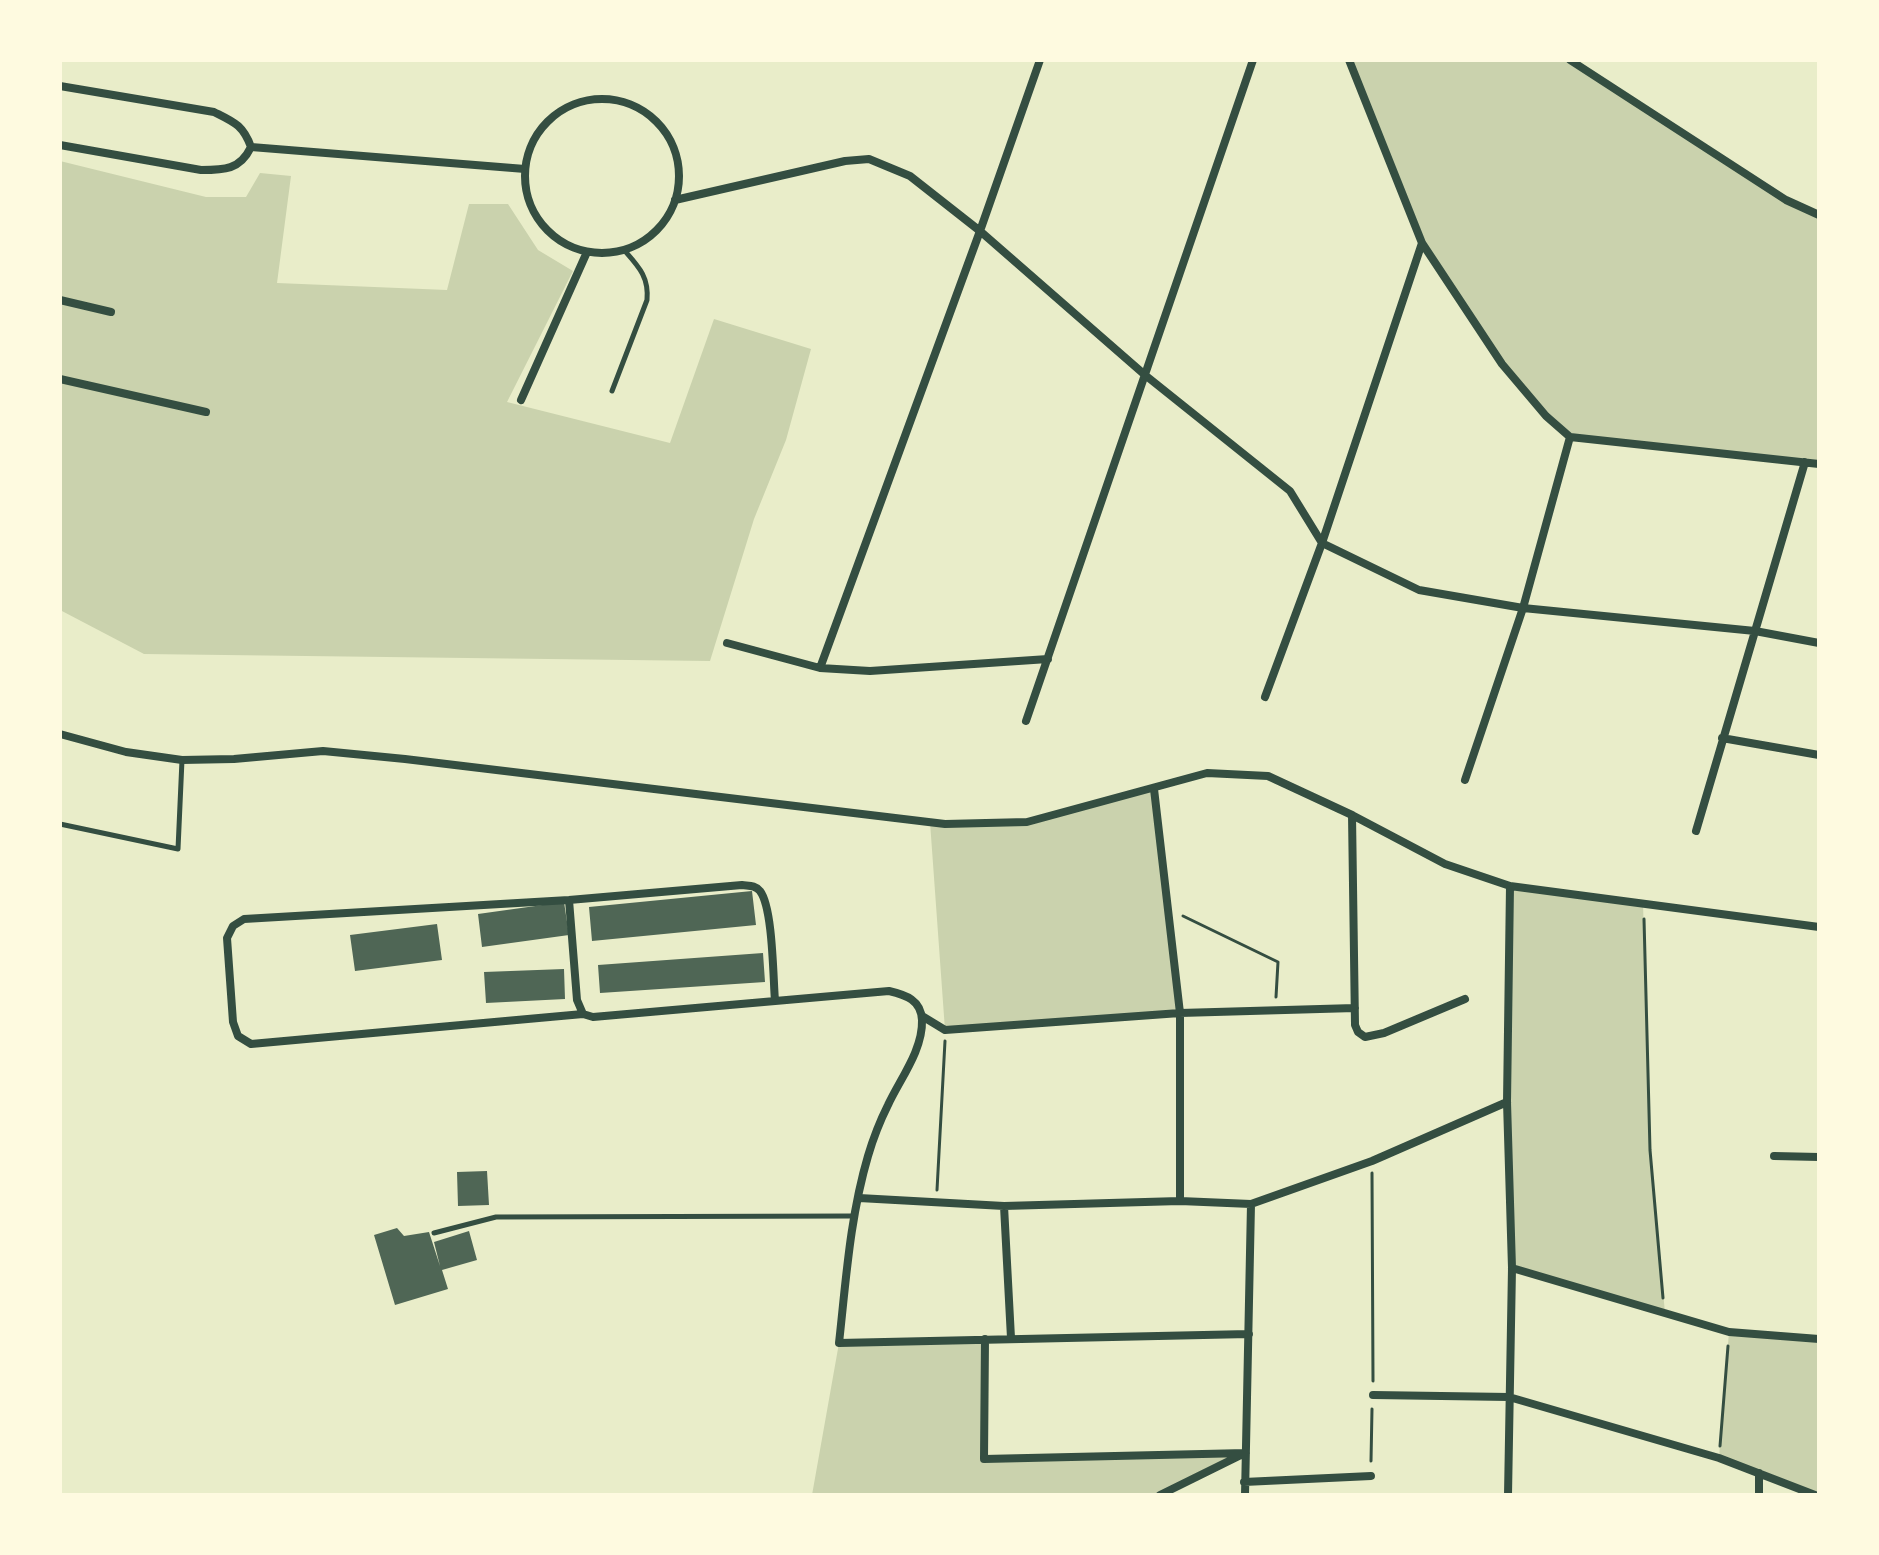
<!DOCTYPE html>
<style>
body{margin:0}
#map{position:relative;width:1879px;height:1555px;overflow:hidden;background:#e9edc9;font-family:"Exo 2",sans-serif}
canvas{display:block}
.frame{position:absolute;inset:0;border:62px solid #fefae0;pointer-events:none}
</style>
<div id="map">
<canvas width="1879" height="1555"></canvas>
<div class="frame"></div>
</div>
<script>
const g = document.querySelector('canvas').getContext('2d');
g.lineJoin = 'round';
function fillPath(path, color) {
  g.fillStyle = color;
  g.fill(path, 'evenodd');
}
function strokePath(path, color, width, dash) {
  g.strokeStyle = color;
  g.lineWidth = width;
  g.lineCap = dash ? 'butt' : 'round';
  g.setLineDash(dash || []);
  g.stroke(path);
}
fillPath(new Path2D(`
 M1349,60h221l216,140 33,15v249l-249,-27 -68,-73 -80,-121z
 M60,161l146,36h40l14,-24 31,3 -14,107 170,7 22,-86h39l30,46 35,21 -66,131 163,41 44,-124 97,30 -25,91 -32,79 -44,142 -566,-7 -84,-44z
 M1154,789l26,224 -235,17 -15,-208h97z
 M1510,886l133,17 7,247 15,163 -153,-45 -5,-166z
 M1729,1332l90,7v155l-100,-36z
 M985,1339l-1,120 262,-6 -87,42h-347l27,-152z`), '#cad2ad');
fillPath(new Path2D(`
 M752,891l4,34 -164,16 -3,-34z
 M564,902l5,33 -87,12 -4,-33z
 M437,924l5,36 -87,11 -5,-36z
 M763,953l2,29 -165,11 -2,-28z
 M564,969l1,30 -79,4 -2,-31z
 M487,1171l2,34 -31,1 -1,-34z
 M397,1228l7,8 25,-4 11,34 -6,-24 35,-11 8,29 -35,10 6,19 -53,16 -21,-70z`), '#4f6655');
strokePath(new Path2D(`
 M1183,916l95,46 -2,35
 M1644,919l6,231 13,148
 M1372,1173l1,208
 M937,1190l8,-149
 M1720,1446l8,-100
 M1371,1461l1,-52`), '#344e41', 3);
strokePath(new Path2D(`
 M612,391l35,-91c2,-23 -8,-33 -23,-50
 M60,824l118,25 4,-89
 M434,1233l62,-16 357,-1`), '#344e41', 5);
strokePath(new Path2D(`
 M1349,60l73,183 80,121 44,52 24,21 249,27
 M1570,60l216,140 33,15
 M60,86l154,26c20,10 29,13 37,35 -11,23 -27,23 -50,23l-141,-25
 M525 176a77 77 0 1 1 154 0a77 77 0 1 1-154 0Z
 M251,147l274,22
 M675,200l170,-39 24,-2 41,17 70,55 165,144 145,116 32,52 97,47 104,18 232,23 64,12
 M60,300l51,12
 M60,379l146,33
 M521,400l66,-148
 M727,643l93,25 50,3 178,-12
 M820,668l160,-437 60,-171
 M1265,697l57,-154 100,-300
 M1026,721l227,-661
 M60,734l66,18 56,8 52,-1 89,-8 82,8 540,65 82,-2 180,-49 61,3 84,39 93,49 65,22 309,41
 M1722,738l97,17
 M1465,780l58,-172 47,-171
 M1154,789l26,224v188
 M1352,815l3,210 3,7 7,5 19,-4 81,-34
 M1696,831l109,-369
 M569,900l8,100 6,14 10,3 296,-26c17,4 32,9 33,29 1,30 -22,59 -34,85 -8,16 -15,34 -20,51 -18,61 -22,124 -29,187l410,-9
 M583,1014l-332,30 -13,-8 -5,-14 -6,-84 6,-12 11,-7 325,-19 173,-15c7,1 13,0 18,6 13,17 13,86 15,110
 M922,1016l23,14 235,-17 175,-5
 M1774,1156l45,1
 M859,1198l145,8 176,-5 71,3 121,-43 135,-59
 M1004,1206l7,132
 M1512,1268l217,64 90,7
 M985,1339l-1,120 262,-6
 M1373,1395l136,2 210,61 96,37
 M1759,1473v22
 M1244,1482l127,-6
 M1160,1495l81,-40
 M1245,1495l6,-291
 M1508,1495l4,-227 -5,-166 3,-216`), '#344e41', 8);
</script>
